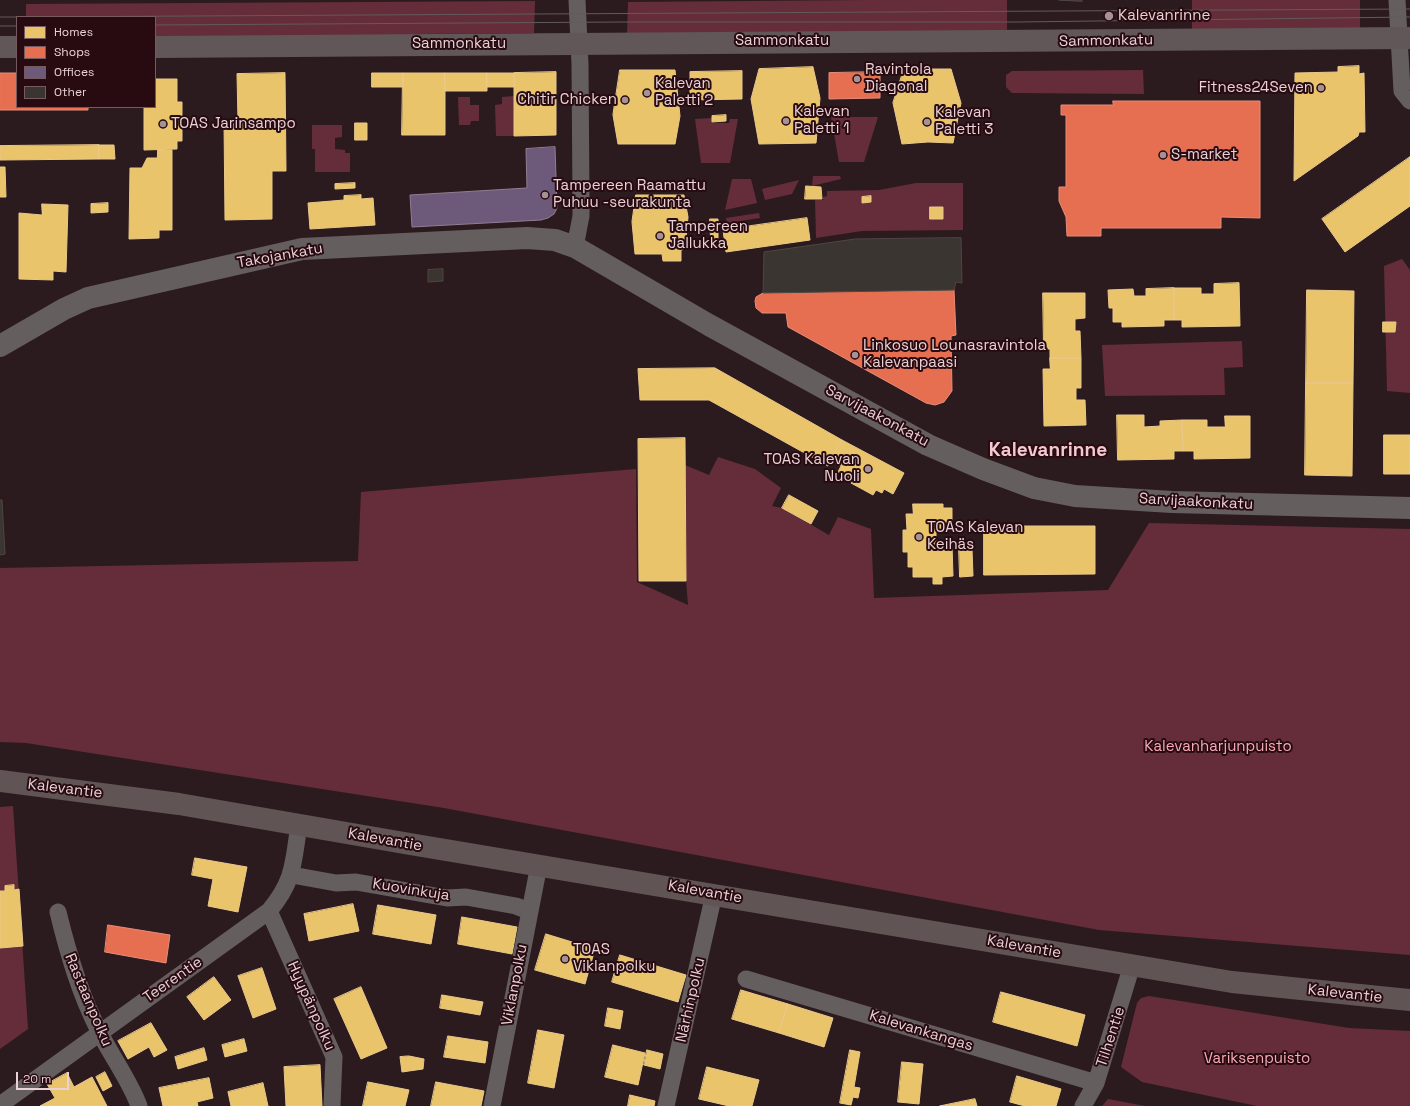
<!DOCTYPE html>
<meta charset="utf-8">
<style>
body{margin:0}
#map{position:relative;width:1410px;height:1106px;overflow:hidden;background:#2c1b1e;font-family:"Space Grotesk",sans-serif}
canvas{display:block}
.legend{position:absolute;left:16px;top:16px;width:140px;height:92px;box-sizing:border-box;background:#280b11;border:1px solid #755b5f;margin:0;padding:5px 7px;list-style:none;font-size:12px;color:#e8d2d5}
.legend li{display:flex;align-items:center;gap:8px;height:20px}
.legend b{width:20px;border:1px solid #755b5f}
.scale{position:absolute;left:16px;top:1072px;width:53px;height:18px;box-sizing:border-box;border:2px solid #e8d2d5;border-top:0;padding-left:5px;font-size:12px;line-height:14px;white-space:nowrap;color:#e8d2d5;-webkit-text-stroke:3px #280b11;paint-order:stroke}
</style>
<div id="map">
<canvas width="1410" height="1106"></canvas>
<ul class="legend">
<li><b style="height:11px;background:#e9c46a"></b>Homes</li>
<li><b style="height:11px;background:#e76f51"></b>Shops</li>
<li><b style="height:11px;background:#6d597a"></b>Offices</li>
<li><b style="height:11px;background:#3b3531"></b>Other</li>
</ul>
<div class="scale">20 m</div>
</div>
<script>
const g = document.querySelector('canvas').getContext('2d');
g.lineJoin = 'round';
function fillPath(path, color) {
  g.fillStyle = color;
  g.fill(path, 'evenodd');
}
function strokePath(path, color, width, dash) {
  g.strokeStyle = color;
  g.lineWidth = width;
  g.lineCap = dash ? 'butt' : 'round';
  g.setLineDash(dash || []);
  g.stroke(path);
}
function label(font, color, halo, rows, align = 'center') {
  g.font = font + ' "Space Grotesk",sans-serif';
  g.lineWidth = 4;
  g.setLineDash([]);
  g.textBaseline = 'middle';
  g.strokeStyle = halo;
  g.fillStyle = color;
  for (const [text, x, y, turn = 0] of rows) {
    g.save();
    g.translate(x, y);
    g.rotate((+turn || 0) * Math.PI / 180);
    g.textAlign = isNaN(turn) ? turn : align;
    if (halo) g.strokeText(text, 0, 0);
    g.fillText(text, 0, 0);
    g.restore();
  }
}
fillPath(new Path2D(`
 M866,0h141v35h-380l1,-33z
 M1192,0h168v29l-168,4z
 M535,1l-1,32 -110,1 -48,4 -221,2v-23h-129v-13z
 M1143,70l1,24 -132,-1 -6,-6v-12l6,-4z
 M514,96v40h-18l-1,-31 7,-1v-7z
 M458,97h12v8h9v16h-8l-1,4h-11z
 M831,117h47l-14,45h-25z
 M712,118v5h17l1,-4h8l-8,44h-29l-6,-44z
 M312,125h30v12l-7,1v11l10,1v3h5v19h-35v-23h-3z
 M813,176h27l1,3 -29,7z
 M732,179h19l6,24 -32,7z
 M799,180l-7,14 -27,6 -3,-11z
 M916,183h47v47l-101,1 -46,7 -1,-38h8v-3l4,-1v-5l52,-1z
 M759,213l1,5 -33,5 -1,-5z
 M1402,259l8,11v123l-23,-2 -3,-125z
 M1242,341l1,26 -19,1 1,27 -120,1 -3,-51z
 M718,457l37,12 26,19 -9,18 10,2 47,27 9,-18 33,12 3,69 234,-8 41,-67 261,6v426l-311,-25 -655,-122 -418,-65 -26,-1v-174l358,-7 3,-69 275,-23 1,113 51,23 -2,-24 -1,-116 24,10z
 M13,806l15,223 -28,20v-242z
 M1149,996l200,32 61,3v75h-153l-115,-24 -21,-15 16,-64 4,-5z
 M1108,1099l37,7h-43z`), '#642d39');
const homes = new Path2D(`
 M1359,66v8l5,-1 1,59h-6l-1,4 -64,45 1,-108 43,-1v-5z
 M813,67l7,31 -4,45 -57,1 -8,-45 8,-30z
 M904,69h47l10,34 -8,40 -25,-1 -26,2 -9,-41z
 M620,70h55l5,46 -5,28h-57l-5,-29z
 M742,71v28l-52,1v-28z
 M556,72v63l-42,1v-63z
 M285,73l1,98h-14v48l-47,1 -1,-99h14l-1,-47z
 M372,73h31v14h-31z
 M403,73h42v62h-43z
 M445,73h42v18h-42z
 M487,73h27v14h-27z
 M155,79h22v23h5v39h-5v8l-33,1v-43h11z
 M726,115v6l-14,1v-6z
 M355,123h12v17h-12z
 M99,145v14l-99,1v-14z
 M99,145h15l1,14h-16z
 M158,150h14v80h-13v8l-30,1 1,-71h12l5,-10h10z
 M1410,157v49l-65,46 -23,-33z
 M0,167h5l1,30h-6z
 M355,183v5l-20,1v-5z
 M806,186l15,1 1,12h-17z
 M361,195v4l12,-1 2,27 -65,4 -2,-26 36,-3v-4z
 M636,195h48l4,22 -3,32 -4,1v11h-18l-1,-7h-27l-3,-32z
 M871,196v6l-9,1v-6z
 M108,203v9l-17,1v-9z
 M42,204l26,1 -2,67 -13,-1v9l-34,-1v-66l23,2z
 M930,207h13v12h-13z
 M807,218l3,22 -84,12 -3,-22z
 M710,219h8v20h-7z
 M1239,283l1,43 -58,1v-7h-8v-32h27v6h13v-10z
 M1174,288v32h-10v6l-42,1v-5h-9v-14h-4l-1,-18 25,-1 1,7h12v-7z
 M1307,290l47,1 -1,92h-47z
 M1043,293h42v25l-10,1v12h5l1,27h-31v-9h-6z
 M1383,322h13l-1,10h-12z
 M1050,358h31v30h-5v12h9l1,25 -42,1 -1,-57h7z
 M715,368l127,72 -14,26 -119,-66h-69l-2,-31z
 M1306,383h47l-1,93 -47,-1z
 M1117,415h27v12l16,-1v-5l22,-1 1,31h-9v8l-56,1z
 M1225,416h25v42l-56,1v-8h-11l-1,-31h25v7h18z
 M1384,435h26v39h-26z
 M685,438l1,143h-47l-1,-142z
 M842,440l62,33 -11,21 -9,-5 -2,4 -6,-3 -3,5 -22,-12 2,-3 -15,-8 3,-6 -10,-5z
 M789,495l29,16 -7,13 -29,-16z
 M913,504h30v4h9v22h-16v15h16l1,31 -11,1v7h-9v-7h-20v-10h-5v-15h-5v-22h4l-1,-16h7z
 M984,526h111v48l-111,1z
 M959,549h13l1,27 -13,1z
 M195,858l52,9 -9,45 -30,-6 5,-27 -21,-4z
 M14,885v5l5,-1 4,57 -23,2v-57h5v-5z
 M353,904l6,27 -50,10 -5,-27z
 M378,905l58,10 -5,29 -58,-10z
 M462,917l55,10 -5,27 -54,-10z
 M546,934l49,15 -10,35 -50,-14z
 M620,955l66,20 -8,27 -66,-20z
 M262,968l14,41 -23,9 -15,-42z
 M214,977l17,23 -27,20 -17,-23z
 M361,987l26,61 -26,11 -27,-60z
 M741,990l47,14 -9,29 -47,-14z
 M1001,992l84,23 -8,31 -84,-24z
 M442,995l41,7 -3,13 -40,-7z
 M788,1004l45,14 -9,29 -45,-14z
 M608,1008l15,3 -3,18 -15,-3z
 M151,1023l16,27 -13,7 -5,-10 -21,12 -10,-18z
 M538,1030l26,5 -10,53 -26,-5z
 M448,1036l40,6 -3,21 -41,-6z
 M244,1039l3,12 -22,6 -3,-12z
 M613,1045l32,8 -7,32 -33,-8z
 M204,1048l3,12 -29,9 -3,-12z
 M647,1050l16,4 -3,15 -16,-4z
 M850,1050l10,2 -6,35 6,1 -2,10 -5,-1 -2,8 -11,-2z
 M409,1056l15,3 -1,10 -21,3 -2,-15z
 M902,1062l21,2 -4,40 -21,-2z
 M320,1065l2,41h-36l-2,-39z
 M707,1067l52,13 -7,26h-23l-30,-7z
 M105,1072l7,14 -9,5 -7,-14z
 M67,1073l7,14 18,-10 15,29h-67l15,-8 -8,-14z
 M1017,1076l44,13 -5,17h-31l-15,-4z
 M209,1078l4,20 -16,4 1,4h-35l-4,-18z
 M368,1082l41,8 -4,16h-42z
 M436,1082l48,9 -3,15h-50z
 M263,1083l5,23h-37l-3,-14z
 M630,1095l25,6 -1,5h-26z
 M975,1099l2,7h-37z`);
fillPath(homes, '#e9c46a');
strokePath(homes, '#e9c88a', 1);
const shops = new Path2D(`
 M880,72v26l-51,1v-26z
 M0,73h17v34h71v3h-88z
 M1113,101h147v117l-39,-1v11h-120v8h-34l-1,-19 -7,-16v-14h7v-72h-5v-10h52z
 M954,290l2,45 -5,1 1,55 -8,11 -9,3 -9,-2 -138,-76 -2,-14h-24l-6,-5 -1,-7 1,-4 7,-4z
 M108,925l62,10 -4,28 -61,-11z`);
fillPath(shops, '#e76f51');
strokePath(shops, '#e78d79', 1);
const offices = new Path2D(`
 M555,147l2,61 -3,6 -6,4 -7,2 -129,7 -2,-32 117,-7 -1,-39z`);
fillPath(offices, '#6d597a');
strokePath(offices, '#927d95', 1);
const building = new Path2D(`
 M1059,0h23v1z
 M961,238l1,45 -6,-1 -2,8 -191,3 1,-41 91,-13z
 M443,269v12l-15,1v-12z
 M0,500h2l3,54 -5,1z`);
fillPath(building, '#3b3531');
strokePath(building, '#4d4743', 1);
strokePath(new Path2D(`
 M1397,0l5,91 8,10
 M575,247l6,-31v-16l-1,-136 -3,-64
 M292,875l44,8 20,-1 91,16 19,-1 50,9 13,5
 M269,911l65,146 -2,49
 M58,912c10,41 22,83 42,121 12,24 30,48 39,73
 M746,979l350,104
 M0,1105l269,-194c26,-31 24,-49 30,-86
 M492,1106l47,-241
 M666,1106l48,-212
 M1083,1106l13,-23 36,-118`), '#655e5f', 17);
strokePath(new Path2D(`
 M0,346l64,-37 24,-11 214,-49 225,-11 28,2 20,7 134,78 219,120 55,24 51,19 41,8 97,6 238,6`), '#655e5f', 22);
strokePath(new Path2D(`
 M0,47h17
 M155,47l1255,-9`), '#615658', 22);
strokePath(new Path2D(`
 M0,781l179,23 231,40 822,138 178,18`), '#605455', 22);
strokePath(new Path2D(`
 M0,17h17
 M18,17l1392,-8
 M155,25l466,-3h397l392,-5
 M0,26h17`), '#635a5b', 1);
for (const [x, y, r, color] of [
 [1109,16,5,"#a69295"],
 [857,79,4,"#a69295"],
 [1321,88,4,"#a69295"],
 [647,93,4,"#a69295"],
 [625,100,4,"#a69295"],
 [786,121,4,"#a69295"],
 [927,122,4,"#a69295"],
 [163,124,4,"#a69295"],
 [1163,155,4,"#a69295"],
 [545,195,4,"#a69295"],
 [660,236,4,"#a69295"],
 [855,355,4,"#a69295"],
 [868,469,4,"#a69295"],
 [919,537,4,"#a69295"],
 [565,959,4,"#a69295"]
]) {
  const dot = new Path2D();
  dot.arc(x, y, r, 0, 2 * Math.PI);
  g.fillStyle = color;
  g.fill(dot);
  strokePath(dot, '#280b11', 1.5);
}
label('15px', '#e8d2d5', '#280b11', [
 ["Kalevanrinne",1118,16],
 ["Ravintola",865,70],
 ["Diagonal",865,87],
 ["Kalevan",655,84],
 ["Paletti 2",655,101],
 ["Fitness24Seven",1313,88,"right"],
 ["Chitir Chicken",617,100,"right"],
 ["Kalevan",794,112],
 ["Paletti 1",794,129],
 ["Kalevan",935,113],
 ["Paletti 3",935,130],
 ["TOAS Jarinsampo",171,124],
 ["S-market",1171,155],
 ["Tampereen Raamattu",553,186],
 ["Puhuu -seurakunta",553,203],
 ["Tampereen",668,227],
 ["Jallukka",668,244],
 ["Linkosuo Lounasravintola",863,346],
 ["Kalevanpaasi",863,363],
 ["TOAS Kalevan",860,460,"right"],
 ["Nuoli",860,477,"right"],
 ["TOAS Kalevan",927,528],
 ["Keihäs",927,545],
 ["TOAS",573,950],
 ["Viklanpolku",573,967]
], 'left');
label('15px', '#e8d2d5', '#280b11', [
 ["Sammonkatu",782,41],
 ["Sammonkatu",1106,41,-1],
 ["Sammonkatu",459,44],
 ["Takojankatu",280,256,-10],
 ["Sarvijaakonkatu",877,416,28],
 ["Sarvijaakonkatu",1196,502,3],
 ["Kalevantie",65,789,7],
 ["Kalevantie",385,840,10],
 ["Kuovinkuja",411,890,9],
 ["Kalevantie",705,892,10],
 ["Kalevantie",1024,947,10],
 ["Teerentie",173,980,-35],
 ["Viklanpolku",515,985,-79],
 ["Kalevantie",1345,994,6],
 ["Rastaanpolku",88,1000,67],
 ["Närhinpolku",691,1000,-77],
 ["Hyypänpolku",311,1006,66],
 ["Kalevankangas",921,1031,17],
 ["Tilhentie",1111,1037,-72]
]);
label('15px', '#f8abb7', '#280b11', [
 ["Kalevanharjunpuisto",1218,747],
 ["Variksenpuisto",1257,1059]
]);
label('bold 19px', '#f3c8ce', '#280b11', [
 ["Kalevanrinne",1048,451]
]);
</script>
